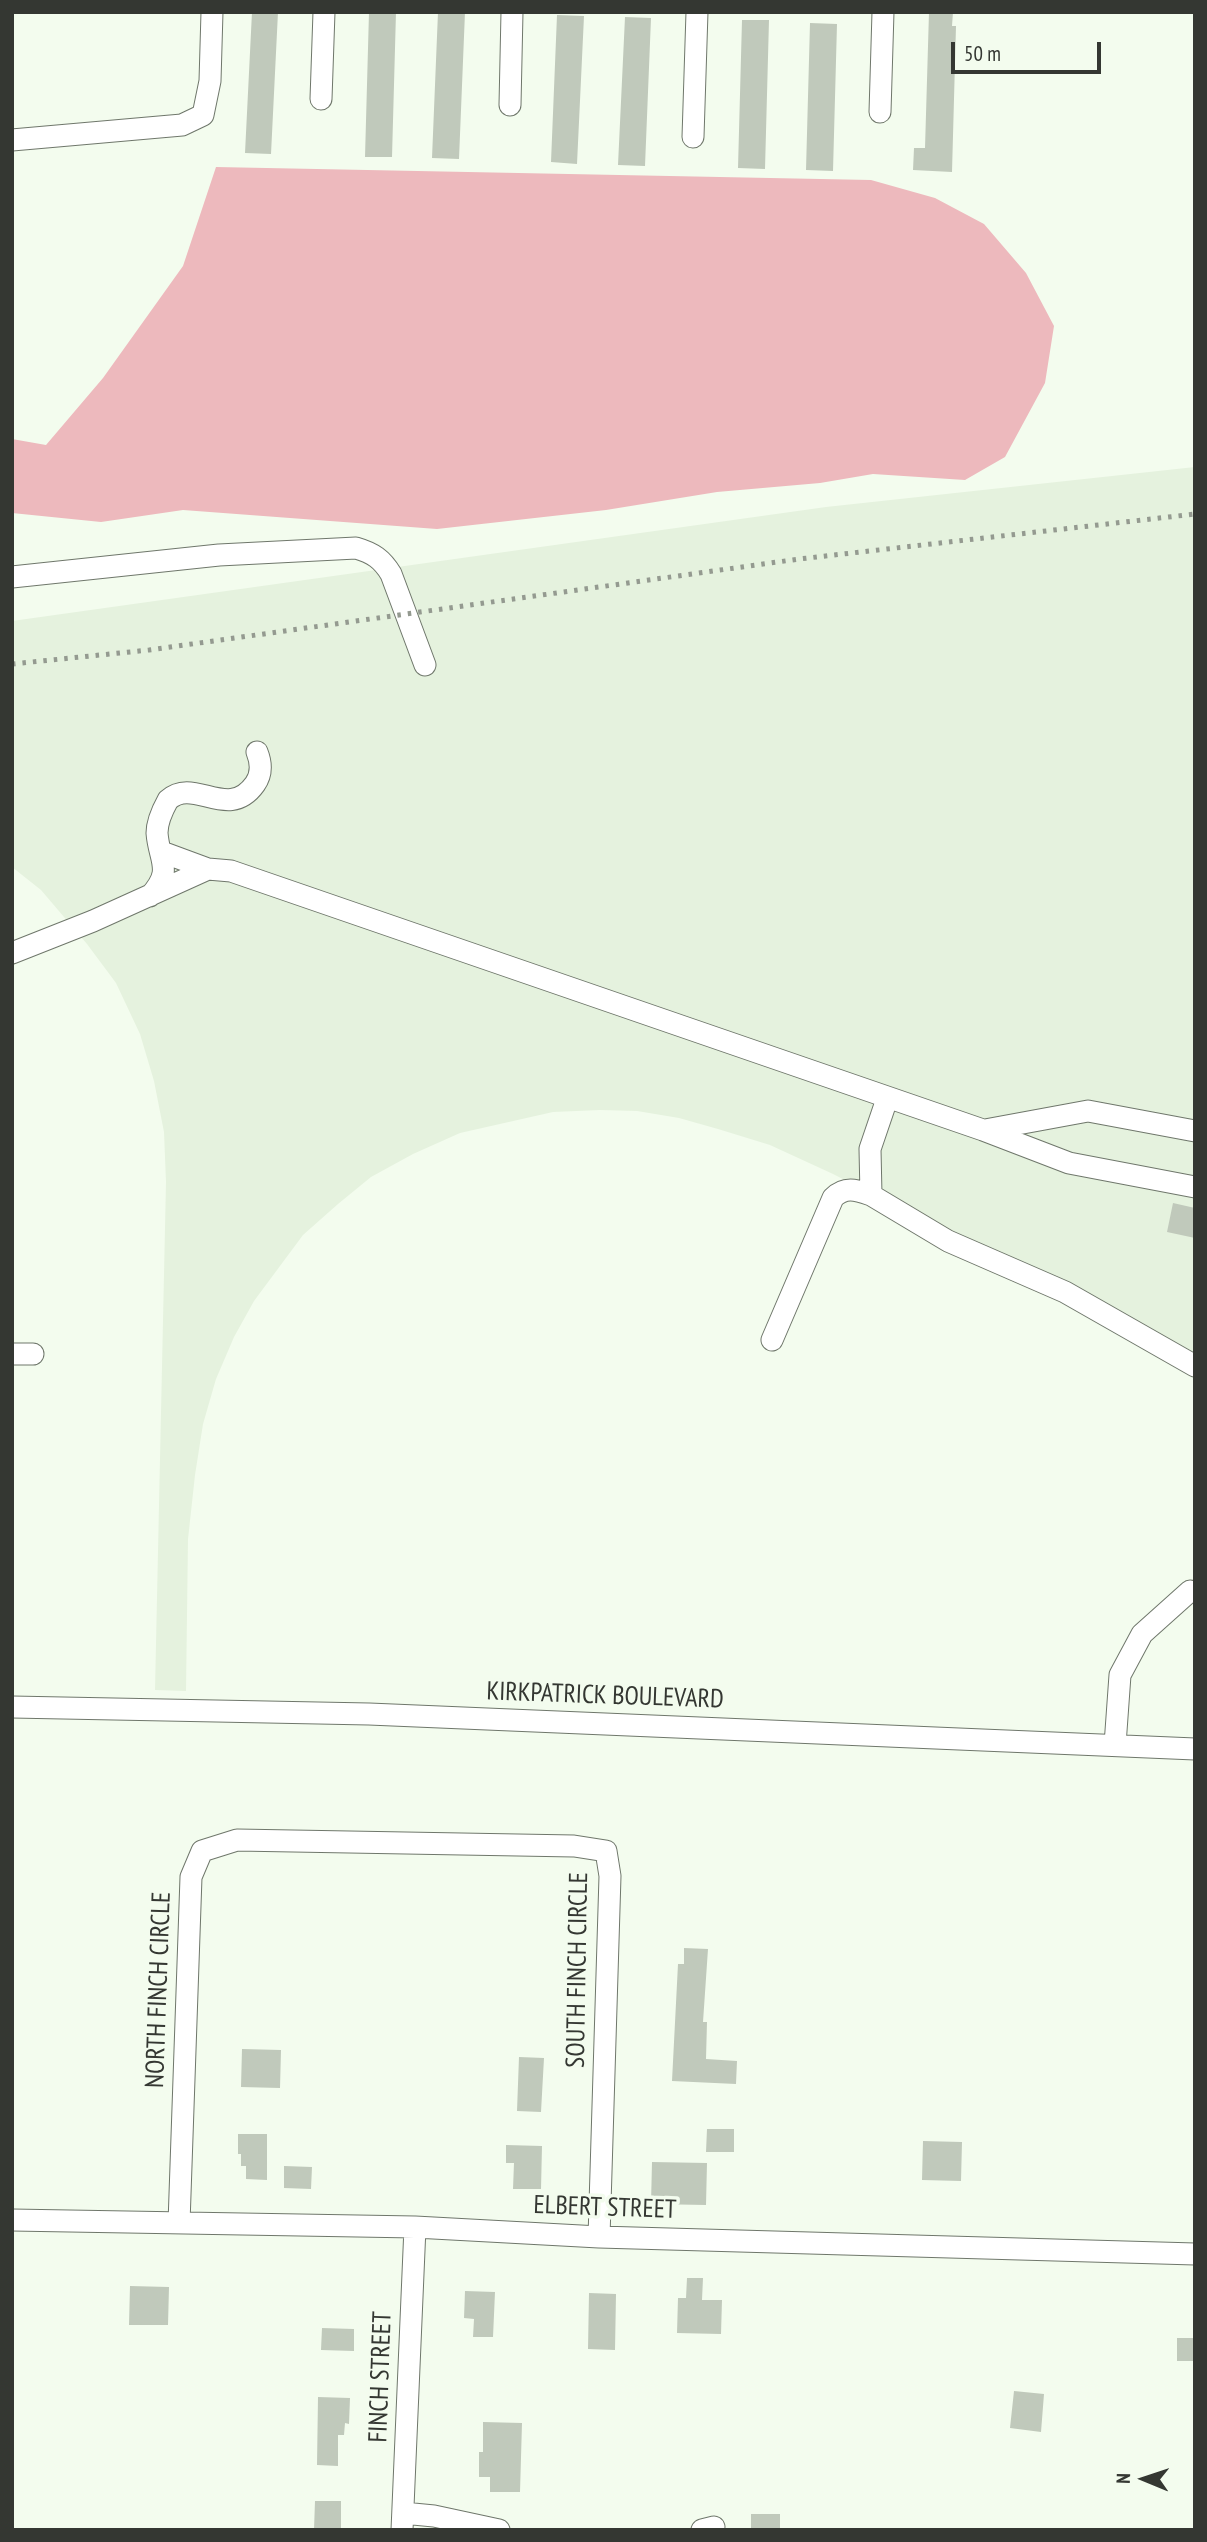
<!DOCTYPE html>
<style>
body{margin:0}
#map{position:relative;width:1207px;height:2542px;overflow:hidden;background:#f3fcee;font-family:"PT Sans Narrow",sans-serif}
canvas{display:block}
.frame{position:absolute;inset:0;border:14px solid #343732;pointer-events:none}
.north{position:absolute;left:1109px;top:2444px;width:70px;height:70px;-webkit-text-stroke:5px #f3fcee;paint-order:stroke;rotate:272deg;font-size:19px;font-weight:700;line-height:28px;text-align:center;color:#343732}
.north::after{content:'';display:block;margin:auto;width:24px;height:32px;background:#343732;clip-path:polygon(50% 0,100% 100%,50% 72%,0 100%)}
.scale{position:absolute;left:951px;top:42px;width:150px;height:32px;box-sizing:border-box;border:4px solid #343732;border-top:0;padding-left:9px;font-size:21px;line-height:24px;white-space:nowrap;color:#343732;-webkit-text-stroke:5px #f3fcee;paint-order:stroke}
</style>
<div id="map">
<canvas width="1207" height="2542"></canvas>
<div class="frame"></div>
<div class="north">N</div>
<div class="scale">50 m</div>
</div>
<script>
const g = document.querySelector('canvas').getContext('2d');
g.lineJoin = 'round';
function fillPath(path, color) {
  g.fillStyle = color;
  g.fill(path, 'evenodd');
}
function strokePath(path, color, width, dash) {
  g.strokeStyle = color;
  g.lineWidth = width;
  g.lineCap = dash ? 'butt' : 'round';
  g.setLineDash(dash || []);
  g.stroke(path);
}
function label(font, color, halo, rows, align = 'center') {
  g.font = font + ' "PT Sans Narrow",sans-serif';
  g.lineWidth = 7;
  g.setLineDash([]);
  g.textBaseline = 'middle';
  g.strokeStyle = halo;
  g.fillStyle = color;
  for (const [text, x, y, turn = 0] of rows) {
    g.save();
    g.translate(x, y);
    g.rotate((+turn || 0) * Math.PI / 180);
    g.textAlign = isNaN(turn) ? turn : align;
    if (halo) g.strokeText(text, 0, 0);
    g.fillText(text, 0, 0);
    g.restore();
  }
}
fillPath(new Path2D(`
 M1195,467v891l-362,-184 -63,-29 -52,-16 -39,-11 -42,-7 -37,-1 -47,2 -93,21 -47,21 -42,23 -33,27 -35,31 -49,66 -20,36 -18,42 -13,45 -8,51 -7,64 -2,152 -31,-1 11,-508 -2,-50 -10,-51 -14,-47 -24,-51 -29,-39 -46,-54 -29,-23v-246l814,-114z`), '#e5f2de');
fillPath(new Path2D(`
 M216,167l655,13 64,18 49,26 42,49 28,53 -9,57 -40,74 -40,23 -92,-6 -53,9 -103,9 -111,18 -169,19 -254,-19 -82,12 -89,-9v-74l34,6 57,-67 80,-112z`), '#edb9bd');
fillPath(new Path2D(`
 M252,12h26l-7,142 -26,-1z
 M369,12h27l-4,145h-27z
 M438,12h27l-6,147 -27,-1z
 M929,12h24l-1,14h4l-4,146 -39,-2 1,-22h11z
 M557,15l27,1 -7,148 -26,-2z
 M625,17l26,1 -6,148 -27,-1z
 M742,20h27l-4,149 -27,-1z
 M810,23l27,1 -4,147 -27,-1z
 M1173,1203l22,5v30l-28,-6z
 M684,1948l24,1 -5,73h4l-1,37 31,2 -1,23 -64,-3 6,-117h6z
 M242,2049l39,1 -1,38 -39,-1z
 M519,2057l25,1 -3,54 -24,-1z
 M707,2129h27v23h-28z
 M238,2134h29v46l-21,-1v-13h-5v-12h-3z
 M923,2141l39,1 -1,39 -39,-1z
 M506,2145l36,1 -1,43h-28l1,-26h-8z
 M652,2162l55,1 -1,42 -55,-1z
 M284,2166l28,1 -1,22 -27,-1z
 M687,2278h16l-1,22h20l-1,34 -44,-1 1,-35h8z
 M130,2286l39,1 -1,38h-39z
 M465,2291l30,1 -2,45h-20l1,-18 -10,-1z
 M589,2293l27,1 -1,56 -27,-1z
 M322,2328l32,1v22l-33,-1z
 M1177,2338h18v23h-18z
 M1014,2391l30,3 -3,38 -31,-4z
 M318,2397l32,1 -1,26 -4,-1 -1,12h-6v31l-21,-1z
 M483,2422l39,1 -2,69h-30v-15h-11v-25h4z
 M315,2501h26v29h-27z
 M751,2514h29v16h-29z`), '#c0c9bb');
const minor = new Path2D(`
 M321,99l3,-87
 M510,105l2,-93
 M880,112l3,-100
 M693,137l4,-125
 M12,140l170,-15 21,-10 7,-34 2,-69
 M12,577l207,-22 137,-7c17,5 26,11 35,26l34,91
 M162,852l46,17
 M150,896c24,-26 9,-35 7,-63 0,-11 6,-24 11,-33 26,-24 60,22 87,-16 7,-10 6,-22 2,-32
 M12,953l81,-32 115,-52 23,2 752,259 86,33 126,24
 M985,1130l103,-19 107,20
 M871,1195l77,46 117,51 130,74
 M772,1340l61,-142c12,-12 23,-8 38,-3l-1,-46 17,-50
 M12,1354h21
 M12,1707l357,7 826,35
 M1115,1745l5,-70 22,-41 48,-43
 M12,2220l403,7 184,10 596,17
 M179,2223l12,-346 11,-26 35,-11 337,6 32,5 4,25 -11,361
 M403,2513l31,3 65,14
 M402,2530l13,-303
 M702,2530l12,-3`);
strokePath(minor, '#6f776b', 23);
strokePath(minor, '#fff', 21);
strokePath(new Path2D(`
 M12,664l137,-14 650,-91 396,-45`), '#949a90', 5, [3.5, 7]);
label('26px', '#343732', '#f3fcee', [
 ["KIRKPATRICK BOULEVARD",605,1696,2],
 ["SOUTH FINCH CIRCLE",578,1970,-89],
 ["NORTH FINCH CIRCLE",159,1990,-88],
 ["ELBERT STREET",605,2208,2],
 ["FINCH STREET",381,2377,-88]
]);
</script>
